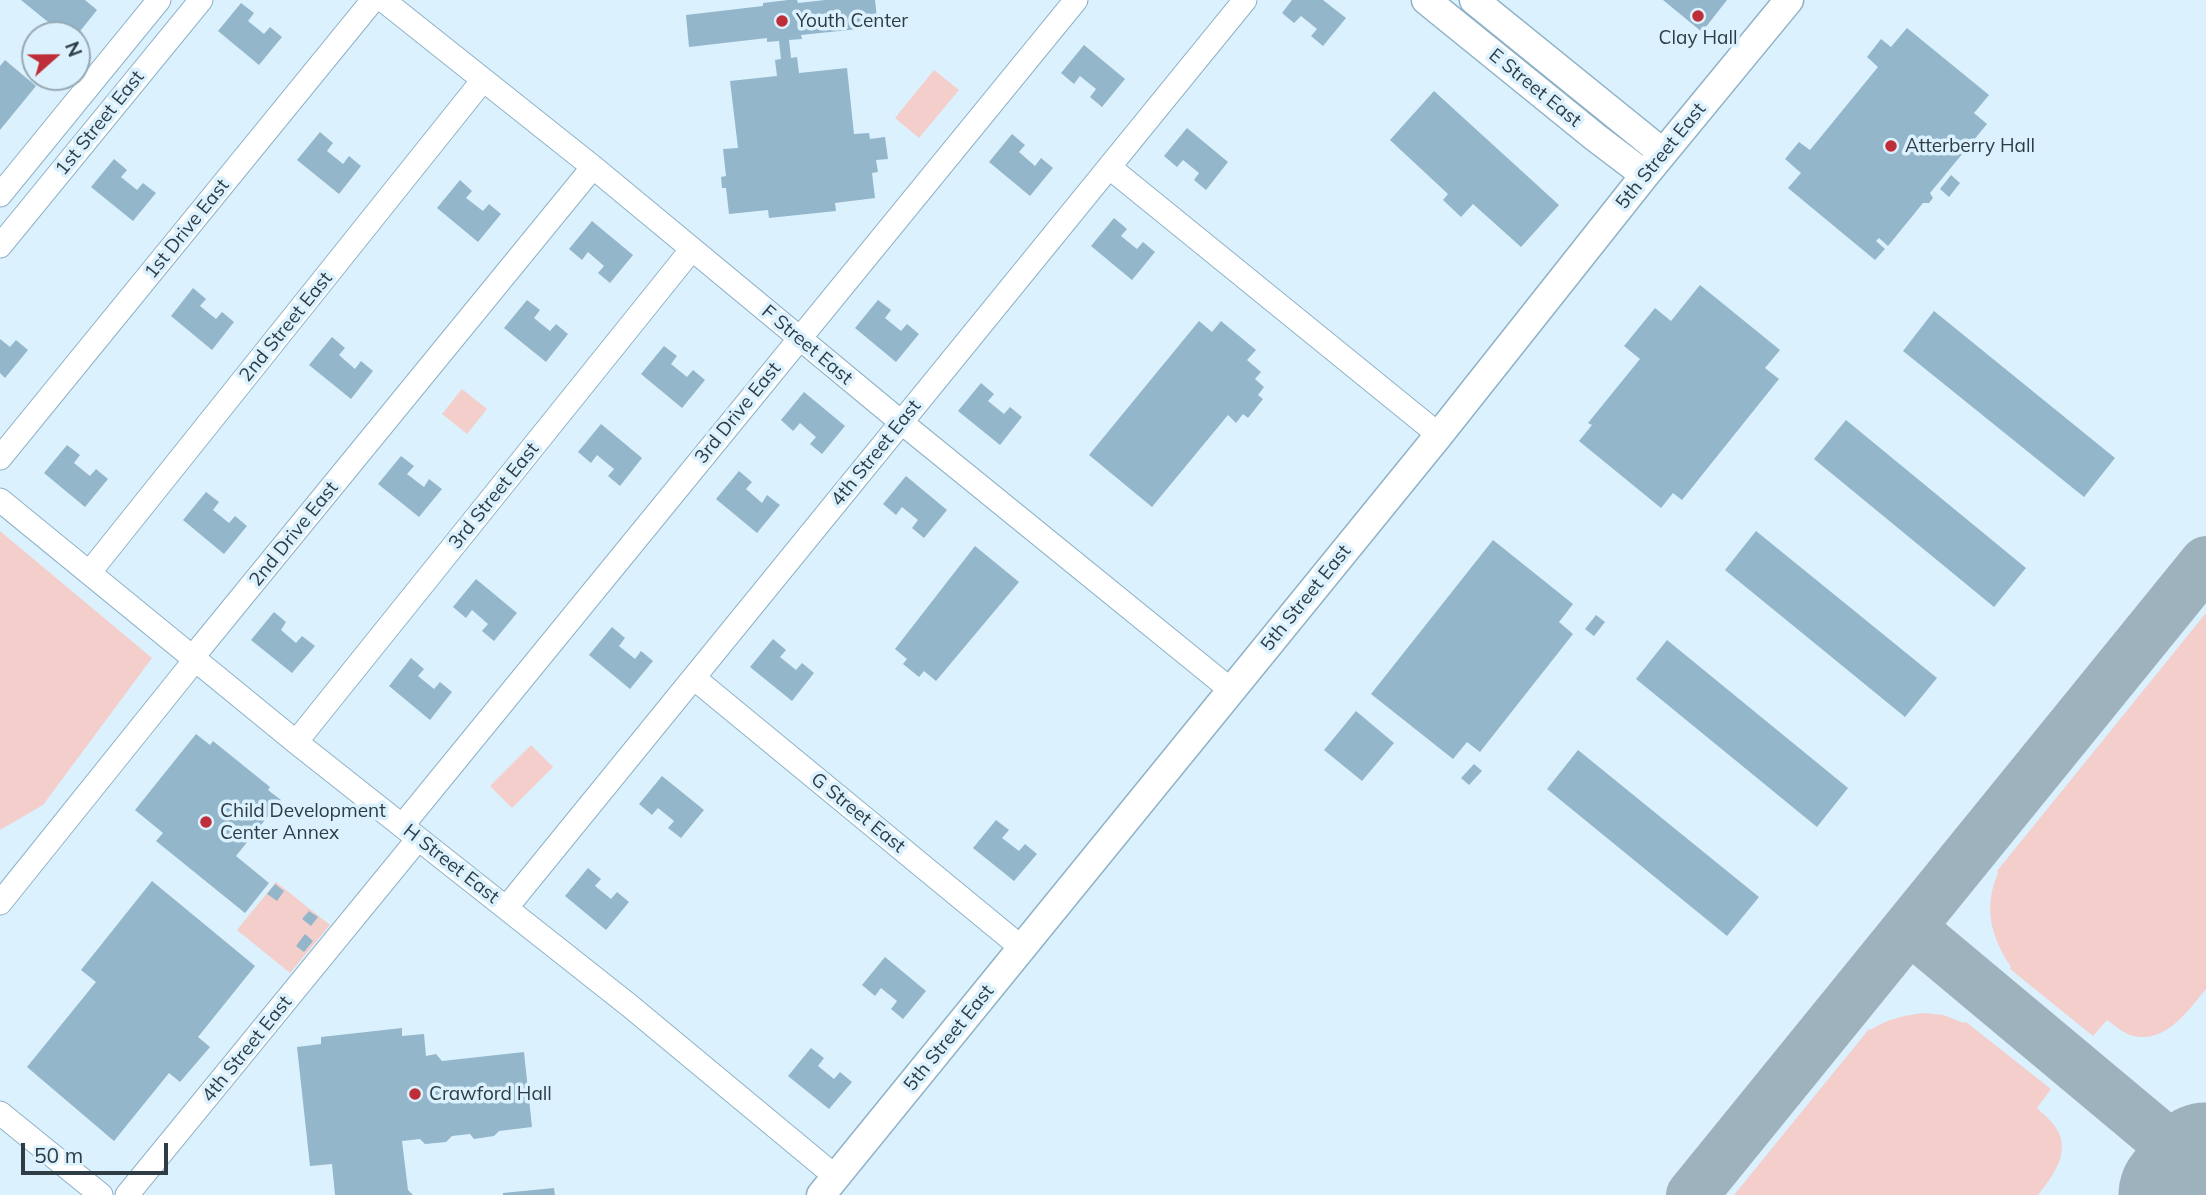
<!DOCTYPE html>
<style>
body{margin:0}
#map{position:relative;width:2206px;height:1195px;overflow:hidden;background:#dbf1fe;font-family:Mulish,sans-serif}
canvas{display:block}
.north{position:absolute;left:21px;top:21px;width:70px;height:70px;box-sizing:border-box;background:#dbf1fe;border:2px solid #95a9b4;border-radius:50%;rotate:69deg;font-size:19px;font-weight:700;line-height:28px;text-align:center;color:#2d3c45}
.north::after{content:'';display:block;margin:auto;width:24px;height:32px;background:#be2e38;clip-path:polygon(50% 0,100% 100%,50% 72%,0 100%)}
.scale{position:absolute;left:21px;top:1143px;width:147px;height:32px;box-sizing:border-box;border:4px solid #2d3c45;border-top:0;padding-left:9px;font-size:21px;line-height:24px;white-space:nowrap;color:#2d3c45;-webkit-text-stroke:5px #dbf1fe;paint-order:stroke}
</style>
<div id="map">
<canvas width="2206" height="1195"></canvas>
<div class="north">N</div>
<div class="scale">50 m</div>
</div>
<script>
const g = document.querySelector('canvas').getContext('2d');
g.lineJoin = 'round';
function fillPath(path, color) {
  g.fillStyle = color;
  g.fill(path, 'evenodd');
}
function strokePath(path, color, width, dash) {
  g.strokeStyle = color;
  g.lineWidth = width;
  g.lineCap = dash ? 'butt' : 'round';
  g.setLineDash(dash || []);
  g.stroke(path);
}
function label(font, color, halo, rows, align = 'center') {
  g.font = font + ' Mulish,sans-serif';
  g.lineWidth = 7;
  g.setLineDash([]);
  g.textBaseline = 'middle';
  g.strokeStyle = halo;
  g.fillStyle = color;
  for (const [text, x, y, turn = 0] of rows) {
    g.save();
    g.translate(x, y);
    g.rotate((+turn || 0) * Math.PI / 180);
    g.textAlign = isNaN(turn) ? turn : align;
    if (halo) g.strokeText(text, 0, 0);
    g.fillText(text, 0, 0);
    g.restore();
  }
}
fillPath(new Path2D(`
 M934,70l25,20 -40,48 -24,-20z
 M462,389l25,20 -20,25 -25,-20z
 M0,531l152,127 -109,147 -43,25z
 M2206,613v376c-18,22 -42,57 -76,46 -8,-3 -16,-10 -23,-15l-14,16 -83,-67 1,-2c-20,-30 -28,-59 -13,-94l-1,-2z
 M531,745l22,22 -41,41 -22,-22z
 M276,882l54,43 -40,48 -53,-43z
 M1925,1013l18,2 21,8 2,-1 85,67 -14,19c6,6 14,12 19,20 16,24 -4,49 -18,67h-304l135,-166 1,1c18,-11 34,-15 55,-17z`), '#f4cecb');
strokePath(new Path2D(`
 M1910,928l293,245
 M1692,1195l514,-633`), '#9eb2bd', 52);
strokePath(new Path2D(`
 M2185,1195l21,-26`), '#9eb2bd', 133);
fillPath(new Path2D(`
 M21,0h64l12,10 -20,25h-13z
 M788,0h9l1,3 27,-3h50l3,27 -77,8 1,4 -13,1 2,18 6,-1 2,16 48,-5 7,66 15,-1 1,6 15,-2 3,22 -12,1 2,12 -6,1 3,25 -40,5 1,8 -67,7 -1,-8 -39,4 -3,-26h-4l-1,-11 5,-1 -3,-27 15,-1 -8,-67 47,-5 -2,-16 6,-1 -2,-18 -12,1v-4l-78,9 -3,-32 77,-9v-3z
 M1292,0h31l23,18 -23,28 -12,-10 6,-7 -16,-13 -7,7 -12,-10z
 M1663,0h64l-25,32z
 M241,3l13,10 -6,8 16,13 6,-7 12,10 -23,28 -41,-34z
 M1907,28l82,67 -15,18 13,11 -57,69 3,5 -4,5h-6l-35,43 -9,-8 -3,3 9,8 -10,11 -87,-72 13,-15 -16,-14 14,-17 11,8 68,-83 -11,-10 14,-18 10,8z
 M1084,45l41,34 -23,28 -12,-10 6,-8 -16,-13 -6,8 -13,-11z
 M5,60l31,26 -36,44v-64z
 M1434,91l125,114 -38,42 -48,-43 -12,13 -18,-17 5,-6 -58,-54z
 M1187,128l41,34 -22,28 -12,-10 5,-7 -16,-13 -6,7 -13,-11z
 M320,132l13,11 -6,8 16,13 6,-8 12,10 -22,28 -42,-34z
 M1012,134l13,11 -6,7 16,14 6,-8 12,10 -23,28 -41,-34z
 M114,159l13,11 -6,7 16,13 6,-7 13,10 -23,28 -42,-34z
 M1951,175l9,8 -11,14 -9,-8z
 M460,180l12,11 -6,7 17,13 6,-7 12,10 -23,28 -41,-34z
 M1114,218l13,11 -6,7 16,13 6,-7 12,10 -23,28 -41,-34z
 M592,221l41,34 -23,28 -12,-10 6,-7 -16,-14 -6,8 -13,-11z
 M1700,285l80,65 -15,18 14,11 -97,121 -9,-7 -12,15 -82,-67 13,-16 -4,-2 52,-64 -16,-13 31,-38 16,13z
 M193,288l13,11 -6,7 16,13 6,-7 12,10 -22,28 -41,-34z
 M527,300l13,10 -6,8 16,13 6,-7 12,10 -22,28 -42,-34z
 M878,300l13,10 -6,8 16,13 6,-7 12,10 -23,28 -41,-34z
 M1934,311l181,147 -31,39 -181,-146z
 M1199,321l13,11 9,-11 35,29 -9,10 14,12 -6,7 9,8 -6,8 5,4 -15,19 -5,-4 -7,9 -8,-8 -76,92 -63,-52z
 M332,337l13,11 -6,7 16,14 6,-8 12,10 -22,28 -42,-34z
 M0,339l10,8 6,-7 12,10 -23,28 -5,-5z
 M664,346l13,10 -6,8 16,13 6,-7 12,10 -23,28 -41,-34z
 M981,383l13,11 -6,7 16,13 6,-7 12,10 -22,28 -42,-34z
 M804,392l41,34 -23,28 -12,-10 6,-7 -16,-14 -7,8 -12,-11z
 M1846,420l180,148 -32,39 -180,-148z
 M601,424l41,34 -22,28 -12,-10 6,-7 -17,-14 -6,8 -13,-11z
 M67,445l13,10 -6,8 16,13 6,-7 12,10 -23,28 -41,-34z
 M401,456l13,10 -7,8 17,13 5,-8 13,10 -23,28 -41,-33z
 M739,471l13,11 -6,7 16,14 5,-8 13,10 -23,28 -41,-34z
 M906,476l41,34 -23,28 -12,-10 6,-8 -16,-13 -6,8 -13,-11z
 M206,492l13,10 -6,8 16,13 6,-7 12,10 -23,28 -41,-34z
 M1756,531l181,147 -32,39 -180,-147z
 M1493,540l80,64 -14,18 14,12 -93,118 -13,-10 -14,17 -82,-65z
 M975,546l44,36 -83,99 -12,-10 -5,6 -16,-13 4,-5 -12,-10z
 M476,579l41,34 -23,28 -12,-10 6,-7 -16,-14 -6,8 -13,-11z
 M274,612l12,10 -5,8 15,13 6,-7 13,10 -23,27 -41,-33z
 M1596,615l9,7 -11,14 -9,-7z
 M612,627l13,11 -6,8 16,13 6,-8 12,10 -23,28 -41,-34z
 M773,639l13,11 -6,7 16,13 6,-7 12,10 -22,28 -42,-34z
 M1667,640l181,148 -31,39 -181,-148z
 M411,658l13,11 -6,7 16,13 6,-7 12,10 -22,28 -41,-34z
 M1356,711l38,32 -32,38 -38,-31z
 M196,734l14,11 3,-4 57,46 -2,3 13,10 -45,56 33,27 -24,30 -89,-72 7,-8 -28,-23z
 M1578,750l181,147 -32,39 -180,-147z
 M1474,764l8,7 -13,14 -8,-7z
 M662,776l42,34 -23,28 -13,-10 6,-7 -16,-13 -6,7 -13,-11z
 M996,820l13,10 -7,8 17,13 6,-7 12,10 -23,27 -41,-33z
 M588,868l13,11 -6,7 16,13 6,-7 12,10 -23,28 -41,-34z
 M152,881l103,85 -57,71 12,10 -30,35 -11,-9 -55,68 -87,-74 69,-85 -15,-12z
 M275,884l9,7 -7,10 -10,-7z
 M309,911l9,6 -7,9 -9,-7z
 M305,934l8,7 -9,11 -8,-6z
 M885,957l41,34 -23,28 -12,-10 6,-8 -16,-13 -6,8 -13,-11z
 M402,1028v8l22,-2 2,22 10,-2 6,7 82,-9 8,75 -33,4 -5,5 -20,3 -4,-5 -18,2 -6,6 -21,2 -5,-5 -18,2 6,49 5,5h-78l-3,-31 -22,2 -13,-119 24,-3v-7z
 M811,1048l13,10 -6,8 16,13 6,-7 12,10 -23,27 -41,-33z
 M554,1188l1,7h-52v-2z`), '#93b6ca');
const minor = new Path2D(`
 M383,0l210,167 308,255 330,268
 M1109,167l330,268
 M0,195l159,-195
 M0,246l201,-246
 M0,458l373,-458
 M0,500l296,242 334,264 206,171
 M89,573l394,-493
 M694,678l328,270
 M296,742l396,-493
 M402,826l674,-826
 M0,903l195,-243 1,-7 397,-486
 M507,907l738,-907
 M0,1113l101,82
 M127,1195l291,-356`);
const tertiary = new Path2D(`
 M1426,0l169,137 50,38
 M1474,0l189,153
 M821,1195l618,-760 206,-260 144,-175`);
strokePath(minor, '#8fb2c7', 25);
strokePath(tertiary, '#8fb2c7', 31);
strokePath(minor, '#fff', 23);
strokePath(tertiary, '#fff', 28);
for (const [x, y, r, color] of [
 [1698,16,7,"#be2e38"],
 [782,21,7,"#be2e38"],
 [1891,146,7,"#be2e38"],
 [206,822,7,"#be2e38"],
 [415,1094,7,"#be2e38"]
]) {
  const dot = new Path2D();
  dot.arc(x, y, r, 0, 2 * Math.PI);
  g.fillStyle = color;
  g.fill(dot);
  strokePath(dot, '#dbf1fe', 2.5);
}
label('19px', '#2d3c45', '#dbf1fe', [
 ["Youth Center",796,21],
 ["Clay Hall",1698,38,"center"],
 ["Atterberry Hall",1905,146],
 ["Child Development",220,811],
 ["Center Annex",220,833],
 ["Crawford Hall",429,1094]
], 'left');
label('19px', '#2d3c45', '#dbf1fe', [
 ["E Street East",1535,88,39],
 ["1st Street East",100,123,-51],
 ["5th Street East",1661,156,-51],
 ["1st Drive East",187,229,-51],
 ["2nd Street East",286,327,-51],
 ["F Street East",807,345,40],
 ["3rd Drive East",738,413,-51],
 ["4th Street East",876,453,-51],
 ["3rd Street East",494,496,-51],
 ["2nd Drive East",294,534,-51],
 ["5th Street East",1306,598,-51],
 ["G Street East",858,813,39],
 ["H Street East",451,864,38],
 ["5th Street East",949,1038,-51],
 ["4th Street East",247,1049,-51]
]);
</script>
